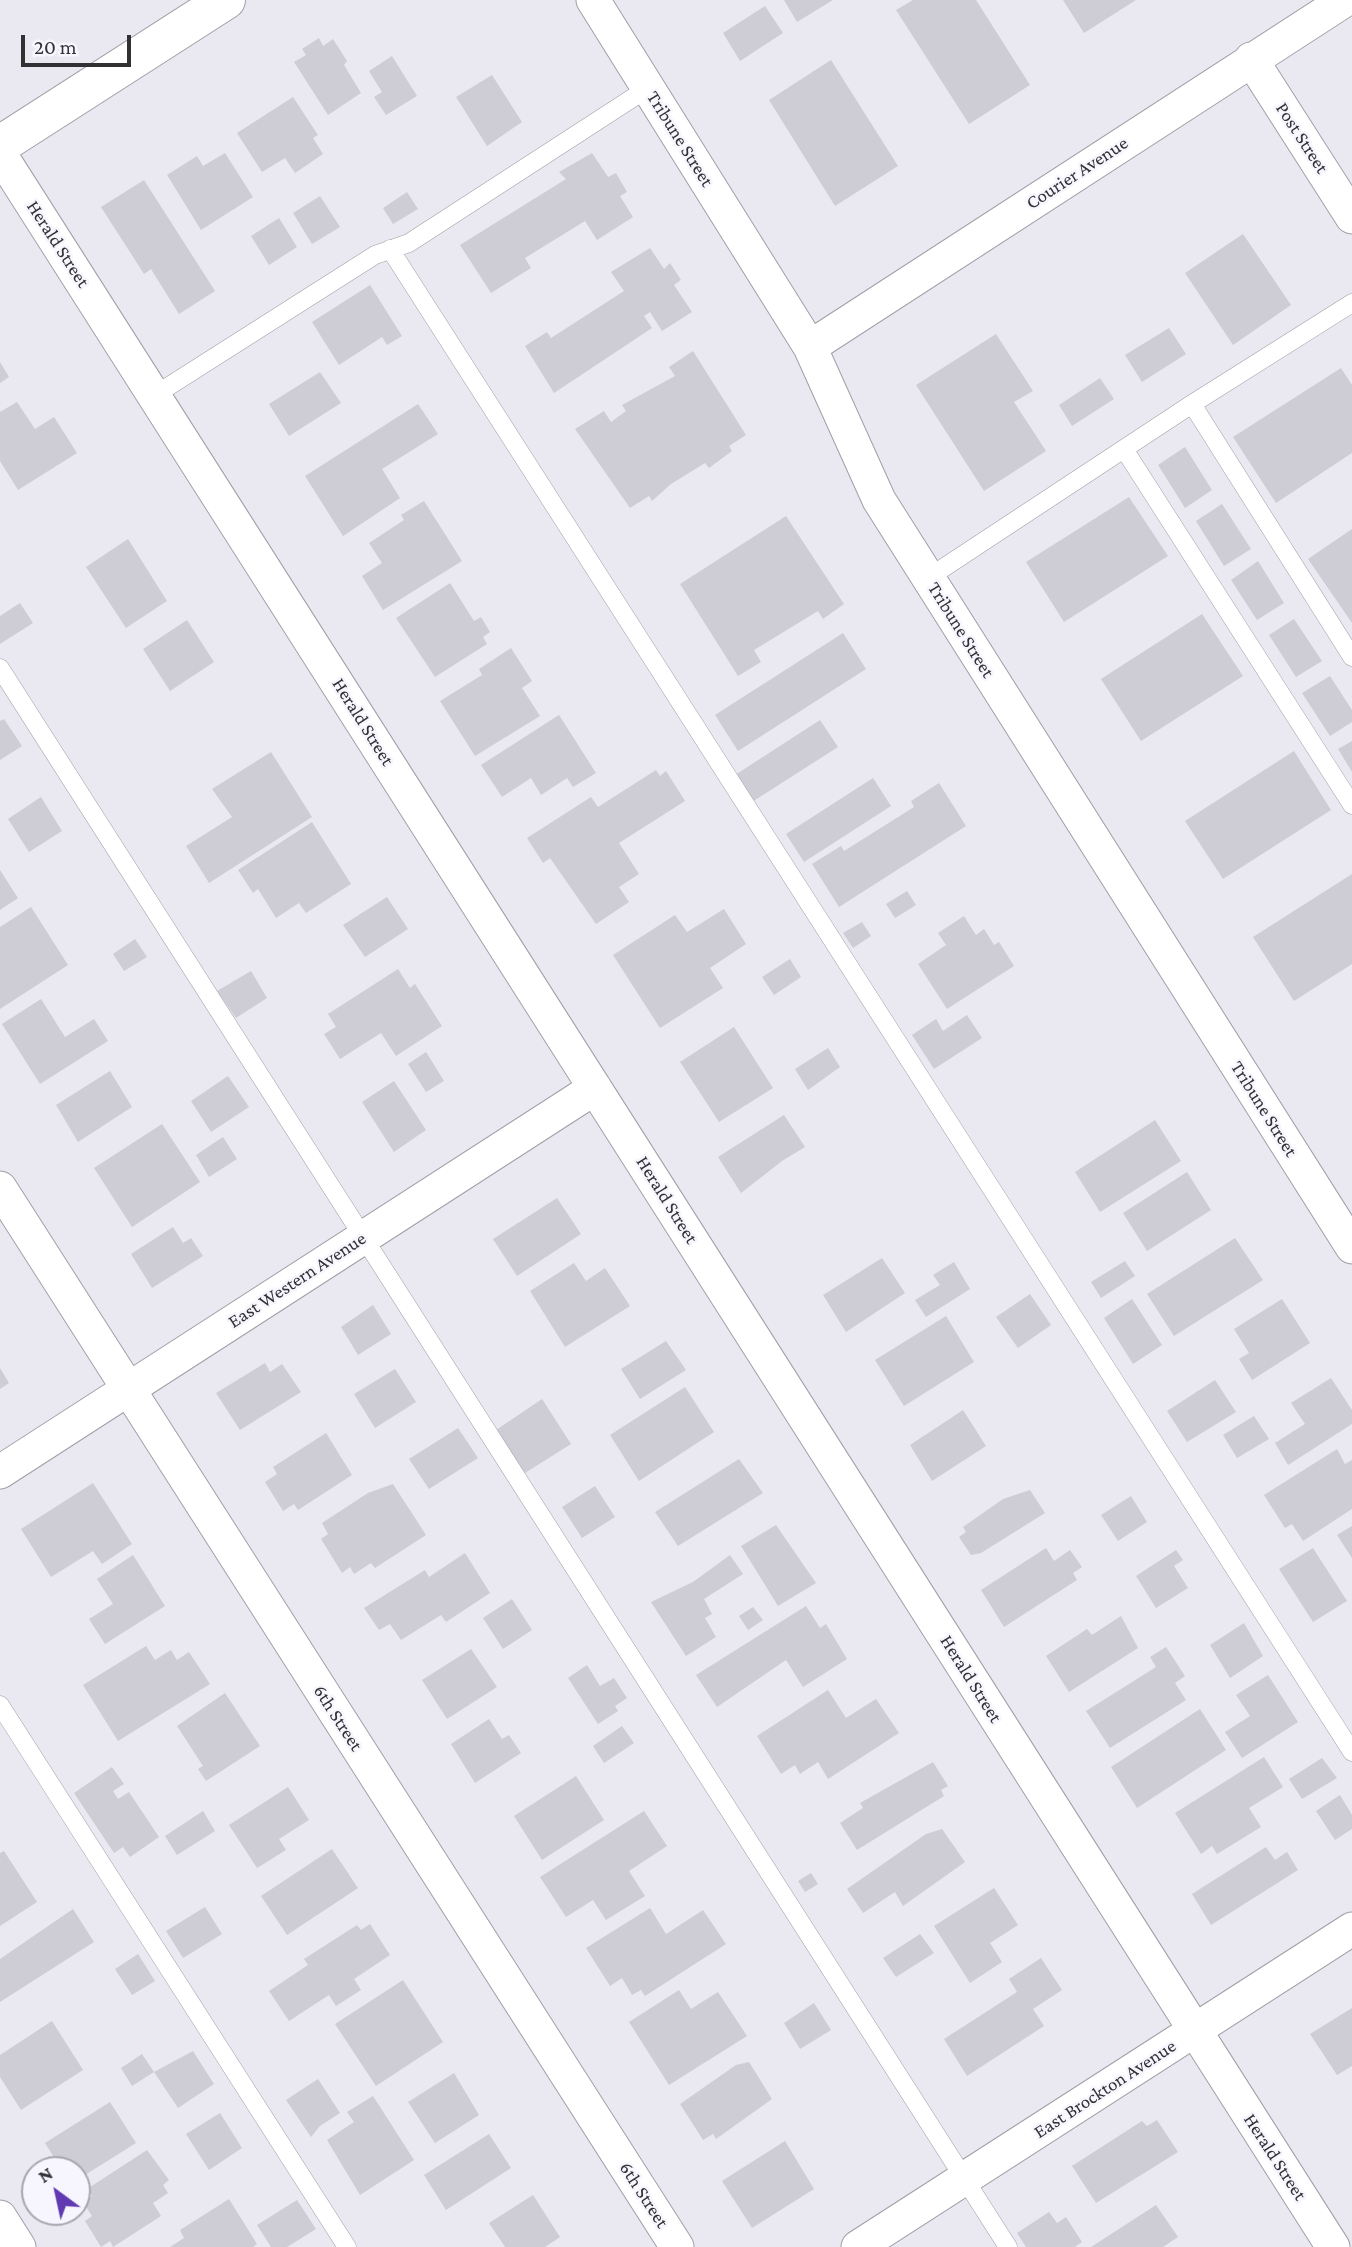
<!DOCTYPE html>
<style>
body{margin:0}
#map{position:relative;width:1352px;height:2247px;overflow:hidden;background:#eae8f1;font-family:"Crimson Pro",serif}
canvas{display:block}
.north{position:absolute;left:21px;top:2156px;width:70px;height:70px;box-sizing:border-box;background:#f7f6fe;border:2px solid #a8a7ad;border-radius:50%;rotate:327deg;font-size:19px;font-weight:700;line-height:28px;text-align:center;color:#313134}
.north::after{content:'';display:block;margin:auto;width:24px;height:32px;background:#6139b1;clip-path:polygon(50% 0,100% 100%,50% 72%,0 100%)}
.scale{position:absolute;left:21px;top:35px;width:110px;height:32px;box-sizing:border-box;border:4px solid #313134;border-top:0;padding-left:9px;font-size:21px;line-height:24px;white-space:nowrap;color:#313134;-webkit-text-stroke:5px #f7f6fe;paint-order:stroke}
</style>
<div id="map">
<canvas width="1352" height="2247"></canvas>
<div class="north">N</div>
<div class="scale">20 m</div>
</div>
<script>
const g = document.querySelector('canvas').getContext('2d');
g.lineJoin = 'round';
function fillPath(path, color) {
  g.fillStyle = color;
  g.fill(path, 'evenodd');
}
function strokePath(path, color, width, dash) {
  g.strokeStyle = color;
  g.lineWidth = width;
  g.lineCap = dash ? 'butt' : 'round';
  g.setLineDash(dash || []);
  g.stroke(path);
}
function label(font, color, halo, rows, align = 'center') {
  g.font = font + ' "Crimson Pro",serif';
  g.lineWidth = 5;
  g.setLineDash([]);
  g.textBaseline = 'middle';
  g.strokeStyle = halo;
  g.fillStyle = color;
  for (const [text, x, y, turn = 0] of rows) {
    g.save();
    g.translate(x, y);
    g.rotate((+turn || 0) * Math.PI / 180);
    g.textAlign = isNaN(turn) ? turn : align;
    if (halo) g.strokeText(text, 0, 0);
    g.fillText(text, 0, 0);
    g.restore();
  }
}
fillPath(new Path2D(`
 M784,0h49l-36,22z
 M913,0h63l54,85 -61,39 -73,-114z
 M1063,0h73l-52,33z
 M765,6l18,27 -43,28 -17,-28z
 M319,38l4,8 10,-7 14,22 -3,4 17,28 -33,22 -34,-53 12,-7 -4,-6z
 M392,56l25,40 -31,19 -12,-18 8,-5 -13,-21z
 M831,60l67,106 -63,40 -66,-106z
 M492,75l30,47 -35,24 -31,-49z
 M293,97l25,38 -5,3 10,16 -28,19 -10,-15 -23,14 -25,-39z
 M225,153l28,44 -52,33 -34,-55 30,-19 6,10z
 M592,153l16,24 8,-4 11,19 -7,4 13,21 -36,23 -12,-19 -60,37 6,10 -40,25 -31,-48 106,-66 -7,-7z
 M144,180l71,111 -36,23 -28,-45 -7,5 -43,-67z
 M407,192l11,17 -25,15 -10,-16z
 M320,196l20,31 -28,17 -19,-31z
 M279,218l18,29 -28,18 -18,-29z
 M1243,234l48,71 -58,40 -48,-72z
 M650,248l14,21 6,-6 11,17 -7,5 18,27 -30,19 -12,-19 -6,4 8,12 -98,65 -29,-47 22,-14 4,6 73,-47 -13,-19z
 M370,285l32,51 -15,9 -5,-8 -43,28 -27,-43z
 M1169,328l17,26 -44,28 -17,-27z
 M996,334l37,57 -19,11 32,49 -62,40 -68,-106z
 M693,351l53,84 -17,11 3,5 -23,17 -4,-5 -34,21 -19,17 -3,-5 -19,12 -55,-79 29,-18 7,11 15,-11 -4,-6 53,-29 -6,-9z
 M0,362l9,15 -9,6z
 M1341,368l11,17v68l-76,50 -43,-66z
 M320,372l21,31 -52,33 -20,-32z
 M1100,378l14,21 -42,27 -13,-21z
 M17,402l18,27 19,-12 23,36 -59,37 -18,-29v-49z
 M418,404l20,30 -56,35 18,29 -57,38 -38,-60z
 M1185,447l27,43 -27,18 -27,-43z
 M1129,497l39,59 -104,66 -38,-60z
 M424,501l38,60 -79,49 -21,-34 20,-13 -13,-20 35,-23 -3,-5z
 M1222,504l29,45 -27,17 -28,-45z
 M786,516l58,88 -21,15 -5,-8 -64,39 7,12 -23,14 -58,-92z
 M1352,529v94l-44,-64z
 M128,539l39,62 -41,27 -40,-61z
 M1258,561l26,42 -27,17 -26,-40z
 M450,583l24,38 7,-4 9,15 -7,5 4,7 -52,33 -39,-59z
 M20,603l13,20 -33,21v-28z
 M1202,614l41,62 -102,65 -40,-62z
 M1294,619l28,42 -26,16 -27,-42z
 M187,620l27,42 -44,29 -27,-42z
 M843,633l23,36 -128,82 -23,-36z
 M511,648l21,33 -10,7 18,28 -65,40 -35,-55 42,-26 -3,-6z
 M1330,676l22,34v12l-22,14 -28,-43z
 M559,715l37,58 -23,14 -6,-9 -26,17 -10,-17 -29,19 -21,-32z
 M4,719l18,27 -22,14v-39z
 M820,720l18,27 -86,55 -17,-27z
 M1352,741v31l-14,-23z
 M1294,751l37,59 -108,69 -38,-58z
 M271,752l41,65 -103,66 -23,-37 46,-29 -20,-28z
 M656,770l4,6 6,-5 19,30 -66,42 20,31 -20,13 10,15 -33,22 -46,-66 -7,5 -16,-25 64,-41 7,10z
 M873,778l18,28 -87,56 -18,-28z
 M939,783l27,43 -127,81 -27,-43 29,-18 3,5 70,-44 -3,-6z
 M41,797l21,34 -33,21 -21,-33z
 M312,822l39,62 -45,29 -7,-10 -23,15 -18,-29 -5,4 -15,-23z
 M0,870l18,28 -18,12z
 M1352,874v90l-58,37 -41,-64z
 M907,891l9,14 -21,13 -9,-14z
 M387,897l21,32 -43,28 -22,-32z
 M31,907l37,58 -68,44v-82z
 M724,909l22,35 -36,24 13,20 -63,40 -47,-73 62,-40 12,17z
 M964,916l12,19 8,-6 10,16 5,-3 15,24 -67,43 -29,-45 28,-19 -8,-12z
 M862,922l9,14 -18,12 -10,-15z
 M135,939l12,18 -23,14 -11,-17z
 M790,959l11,18 -27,18 -12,-18z
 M398,969l12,19 5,-4 27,42 -46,30 -15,-23 -41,26 -16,-25 12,-7 -8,-13z
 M251,971l16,27 -31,20 -19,-27z
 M41,999l24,38 29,-18 14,22 -68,43 -38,-60z
 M967,1015l15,23 -48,31 -22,-34 24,-16 7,12z
 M734,1027l39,61 -54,34 -39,-60z
 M828,1048l12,19 -32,23 -13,-21z
 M426,1052l18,29 -18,11 -18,-28z
 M110,1071l22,36 -54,35 -22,-37z
 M228,1076l21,31 -38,25 -20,-31z
 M394,1081l32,49 -32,22 -32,-50z
 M784,1115l21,32 -23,14 -41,32 -23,-36z
 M1155,1120l26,41 -81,51 -25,-40z
 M162,1124l38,58 -68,45 -38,-59z
 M223,1137l14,22 -28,18 -13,-22z
 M1187,1172l24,38 -64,41 -24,-38z
 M557,1198l24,36 -64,42 -24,-37z
 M173,1227l10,16 8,-5 12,18 -51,32 -21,-34z
 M1235,1238l28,42 -89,56 -27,-42z
 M882,1258l23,35 -59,39 -23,-37z
 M1125,1261l10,15 -34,22 -10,-16z
 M954,1262l16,27 -44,28 -11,-17 25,-15 -7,-10z
 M574,1263l12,18 19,-13 25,38 -65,41 -35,-56z
 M1030,1294l21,31 -33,23 -22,-31z
 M1132,1299l30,46 -29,19 -29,-46z
 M1282,1299l28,44 -58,37 -13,-21 10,-6 -15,-24z
 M373,1305l18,29 -33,21 -17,-28z
 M946,1316l28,46 -70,44 -29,-46z
 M666,1341l20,29 -46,29 -19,-30z
 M265,1363l5,9 12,-8 19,28 -61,38 -24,-37z
 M0,1368l9,15 -9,6z
 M395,1369l21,33 -41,26 -21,-34z
 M1331,1378l21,32v14l-64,41 -13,-22 30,-19 -14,-21z
 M1215,1380l21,32 -49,30 -20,-31z
 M685,1387l29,45 -75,49 -29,-46z
 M542,1399l29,45 -46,29 -29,-43z
 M963,1410l23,36 -54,35 -22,-36z
 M1254,1416l15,23 -32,19 -14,-23z
 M458,1428l20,30 -49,31 -20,-30z
 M326,1433l26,42 -54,35 -4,-6 -11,7 -18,-29 12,-8 -4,-7z
 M1337,1449l8,15 7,-4v49l-49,32 -11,-17 -7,4 -21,-33z
 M739,1459l24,34 -85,53 -23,-34z
 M93,1483l39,61 -30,20 -9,-13 -42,26 -30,-48z
 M393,1484l33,51 -51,33 -4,-5 -17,11 -4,-7 -8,6 -21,-34 7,-5 -6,-11 46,-30z
 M595,1486l20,31 -33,21 -20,-31z
 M1030,1490l15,23 -64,40 -10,2 -12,-18 7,-5 -3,-5 40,-28z
 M1131,1496l16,26 -29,19 -17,-26z
 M776,1525l40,58 -38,23 -37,-60z
 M1352,1526v32l-15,-23z
 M1046,1548l8,13 16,-11 12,17 -9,6 4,7 -73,47 -23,-37z
 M1313,1548l34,53 -34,21 -34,-53z
 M1176,1550l7,10 -9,6 14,22 -32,20 -20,-32z
 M465,1553l25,40 -44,29 -5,-7 -40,25 -11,-16 -11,6 -15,-22 61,-38 4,7z
 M133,1555l32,51 -60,38 -16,-25 24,-15 -16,-25z
 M730,1555l13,19 -39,25 8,15 -7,4 11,19 -30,19 -35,-54 42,-20z
 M512,1599l20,31 -29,19 -20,-31z
 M806,1606l14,22 6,-4 21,35 -44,28 -17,-27 -69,47 -21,-32z
 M753,1607l10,13 -15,10 -9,-14z
 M1121,1616l17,32 -69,44 -23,-36 41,-27 5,6z
 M1244,1623l19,33 -33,22 -20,-33z
 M146,1646l9,14 16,-10 6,10 12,-8 21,32 -92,57 -35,-56z
 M1166,1647l19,29 -10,7 11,17 -76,48 -24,-37 70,-44 -6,-10z
 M471,1649l26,38 -50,32 -25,-39z
 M587,1665l13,21 14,-8 13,20 -12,8 3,5 -20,13 -30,-46z
 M1268,1675l30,47 -56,36 -17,-26 25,-16 -14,-21z
 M828,1690l18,28 30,-19 23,34 -71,46 -10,-17 -18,12 -5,-9 -14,9 -24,-38z
 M225,1693l35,53 -54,35 -8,-12 5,-3 -26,-40z
 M1200,1709l26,41 -89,58 -26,-41z
 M489,1719l13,20 7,-4 12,18 -46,30 -24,-39z
 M622,1726l12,17 -30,20 -11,-17z
 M1264,1757l19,30 -34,21 12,19 -44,27 -5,-8 -11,8 -26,-41z
 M1322,1758l15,20 -35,21 -13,-20z
 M933,1762l15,24 -7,4 3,6 -87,54 -17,-27 23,-15 -3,-5z
 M112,1767l12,17 -11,7 5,8 11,-7 30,45 -29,20 -7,-10 -9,6 -40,-60z
 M576,1776l28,44 -62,40 -28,-44z
 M288,1787l21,33 -30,19 7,11 -29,18 -28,-43z
 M1340,1795l12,20v14l-17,11 -19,-29z
 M203,1811l12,20 -38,24 -12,-19z
 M644,1811l23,35 -38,25 16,25 -39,24 -13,-20 -27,17 -26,-40z
 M942,1829l23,33 -62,44 -8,-14 -32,21 -16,-24 79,-55z
 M1266,1847l9,13 12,-8 11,18 -87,55 -19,-31z
 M332,1849l26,39 -71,47 -26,-39z
 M4,1851l33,51 -37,24v-73z
 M811,1873l7,11 -13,8 -7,-11z
 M994,1888l24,37 -28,18 12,19 -32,21 -36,-57z
 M205,1907l17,27 -39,24 -17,-27z
 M650,1908l16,26 37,-24 23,34 -81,52 -4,-6 -9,5 -10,-17 -12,8 -24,-38z
 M73,1909l21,33 -94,60v-43z
 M370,1924l20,31 -36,24 7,11 -25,16 -7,-11 -40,26 -20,-30 39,-26 -4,-6 53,-34 4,5z
 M920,1934l14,19 -38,24 -13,-19z
 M138,1954l17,27 -23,14 -17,-26z
 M1041,1958l21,32 -29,19 11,17 -77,50 -23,-37 73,-47 -8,-13z
 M403,1980l40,62 -67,44 -41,-62z
 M679,1990l12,19 27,-17 29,44 -78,49 -40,-63z
 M814,2003l17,27 -31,19 -16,-26z
 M1352,2008v58l-15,9 -27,-41z
 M52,2021l31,49 -62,40 -21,-33v-22z
 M193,2051l21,33 -36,24 -24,-36z
 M142,2054l12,18 -22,14 -11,-18z
 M749,2062l23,37 -56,40 -3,-5 -10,6 -23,-36 56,-39z
 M454,2073l25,42 -44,28 -27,-41z
 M318,2079l22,34 -20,13 -9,11 -25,-37z
 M373,2096l41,64 -54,35 -33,-55 27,-18 -7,-10z
 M110,2102l26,41 -59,37v-10h-15l-17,-27z
 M220,2113l22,35 -33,22 -23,-36z
 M1157,2120l21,32 -82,51 -24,-37 70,-45 5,5z
 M489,2134l22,34 -65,42 -22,-35z
 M785,2141l29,48 -62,39 -30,-47z
 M147,2150l22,30 -6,5 5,8 -15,10 8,13 -48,31 -3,-6 -9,6 -16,-26 7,-5 -9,-14 9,-6 -5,-7z
 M533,2195l27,42 -15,10h-40l-16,-24z
 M229,2199l28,45 -4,3h-83l14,-9 -4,-8z
 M297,2200l19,29 -29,18h-16l-14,-22z
 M1156,2205l22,32 -15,10h-72z
 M1049,2212l8,11 9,-6 16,25 -7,5h-49l-9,-14z`), '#ceccd5');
const service = new Path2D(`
 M390,249l962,1503
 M155,395l220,-140 34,-12 239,-155
 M1192,404l160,253
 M1124,449l228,356
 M928,578l264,-174 160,-101
 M0,668l1008,1579
 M0,1705l347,542`);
const minor = new Path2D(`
 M593,0l217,347 69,153 473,747
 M1251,59l101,158
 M0,154l1333,2093
 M810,347l535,-347
 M0,1188l677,1059
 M0,1472l595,-384
 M0,2217l19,30
 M858,2247l494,-318`);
const secondary = new Path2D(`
 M0,145l226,-145`);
strokePath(service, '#a09fa7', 19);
strokePath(minor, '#a09fa7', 35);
strokePath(secondary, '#a09fa7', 40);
strokePath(service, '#fff', 18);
strokePath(minor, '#fff', 33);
strokePath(secondary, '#fff', 38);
label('19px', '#313134', '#f7f6fe', [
 ["Post Street",1302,138,57],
 ["Tribune Street",680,139,58],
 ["Courier Avenue",1077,173,-33],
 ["Herald Street",58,244,57],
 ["Tribune Street",961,630,58],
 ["Herald Street",363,722,58],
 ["Tribune Street",1264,1109,58],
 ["Herald Street",667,1200,58],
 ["East Western Avenue",297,1280,-33],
 ["Herald Street",971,1679,58],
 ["6th Street",338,1718,57],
 ["East Brockton Avenue",1105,2089,-33],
 ["Herald Street",1275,2157,57],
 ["6th Street",644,2195,57]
]);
</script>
